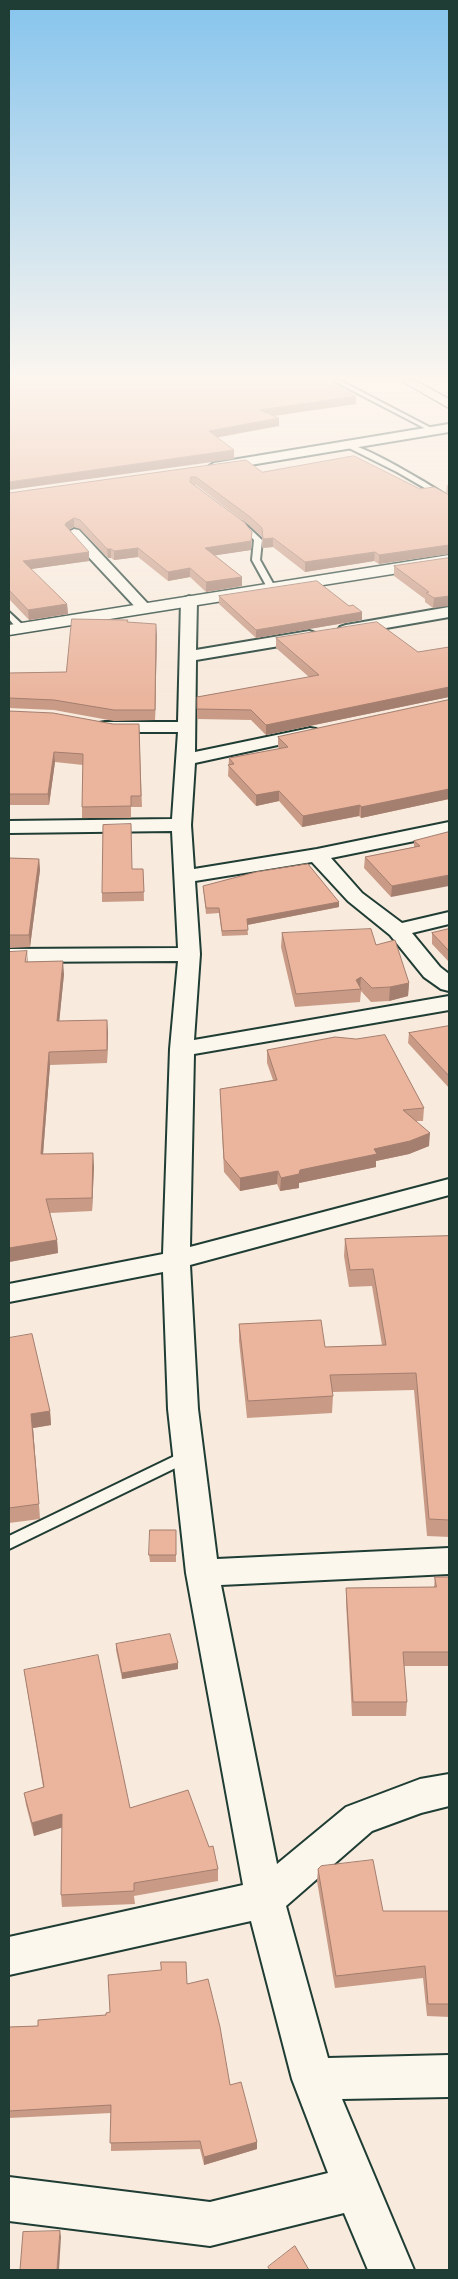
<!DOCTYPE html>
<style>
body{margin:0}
#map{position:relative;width:458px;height:2279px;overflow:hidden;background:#f8eadc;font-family:Dekko,sans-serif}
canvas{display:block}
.frame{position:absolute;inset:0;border:10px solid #1f3d34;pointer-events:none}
</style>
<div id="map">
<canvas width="458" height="2279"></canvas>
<div class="frame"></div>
</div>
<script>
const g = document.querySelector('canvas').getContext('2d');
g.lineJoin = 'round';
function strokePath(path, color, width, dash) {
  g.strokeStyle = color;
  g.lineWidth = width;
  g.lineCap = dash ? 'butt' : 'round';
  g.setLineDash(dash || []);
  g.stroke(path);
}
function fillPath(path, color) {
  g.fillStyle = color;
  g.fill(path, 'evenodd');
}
const service = new Path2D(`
 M334,381h7l96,50 -5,1z
 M345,444c17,-1 87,42 104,53v5l-52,-30 -52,-26z
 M239,522h4l19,18 -2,20 15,27 -1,2h-6l-16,-29 2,-20 -15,-16z
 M9,612l15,14v4h-6l-9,-11z
 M189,1449l5,2 3,4 -3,4 -185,90v-13z`);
const minor = new Path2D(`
 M449,424v8l-235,39 -6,-4 6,-4z
 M74,529l5,1 70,75 3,3 -3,3h-10l-70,-75 -2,-3z
 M189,596l5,2 3,3 -1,49 113,-19 6,2 2,3 -2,3 -6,2 -113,19 -1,92 115,-24 6,1 3,4 -3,4 -6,1 -115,25 -4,62 3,44 123,-20 132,-27v12l-118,24 31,35 40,30 47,-11v12l-37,9 28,34 9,7v17l-8,-2 -17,-12 -34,-42 -42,-34 -36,-39 -117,19 5,73 -6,86 255,-44v14l-255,44 -4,193 259,-68v16l-259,70 8,144 19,150 232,-11v26l-228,11 56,279 69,-57 74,-28 29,-5v32l-28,7 -49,18 -86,75 42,152 121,-3v42l-107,2 72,171h-46l-24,-57 -134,33 -201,-25v-44l201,25 118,-29 -36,-94 -41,-158 -242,54v-38l234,-52 -57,-312 -18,-164 -5,-137 -154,30v-18l154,-30 7,-205 8,-88 -169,1v-13l169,-1 -6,-117 -163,2v-12l163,-2 6,-87h-73l-6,-1 -3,-4 3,-4 6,-1h73l3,-121 3,-3z
 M449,607v10l-103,18 -6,-2 -2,-3 2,-3 6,-2z`);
const tertiary = new Path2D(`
 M402,381h14l33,18v9z
 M449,555v10l-440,70v-10z`);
strokePath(service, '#1f3d34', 4);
strokePath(minor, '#1f3d34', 4);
strokePath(tertiary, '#1f3d34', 3);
fillPath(service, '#fbf7ec');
fillPath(minor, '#fbf7ec');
fillPath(tertiary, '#fbf7ec');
fillPath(new Path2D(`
 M246,460l16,12 158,17 26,4 1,-8 2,-1v70l-70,10 -5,-3 -69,11 -32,-25 -11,1v-11l-12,-11 -54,-41h-2l58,47 -1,18 -36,5 27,22v9l-36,6 -16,-15 -22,4 -30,-24 -24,3 -3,-2h-3l-28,-29 -6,-2 -5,3 20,22v9l-58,8 36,35 1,10 -39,6 -20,-21v-106z
 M449,558l-16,50 -8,-6v-3l-31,-23v-10z
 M219,596l130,10 13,6v8l-106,18 -37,-34z
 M128,622l29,12 -2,86 -41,1 -60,-11 -45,-2v-57v22l57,-1z
 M276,638l142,14 31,-5v51v-1l-183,38 -15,-15 -54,-1v-22l112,-20 -33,-29z
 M449,700v99l-88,19 -2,-2 -57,11 -23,-26 -23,5 -28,-30 1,-18 50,-9 -1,-2v-10z
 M9,711l104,13h26l3,83h-11v11h-49v-11l1,-42 -28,-3 -6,43h-40z
 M449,832l-58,65 -27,-29 1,-11 49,-10v-6z
 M9,858l30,1 1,11 -10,77 -21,1z
 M132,869h11l1,32 -42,1v-9z
 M203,886l136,16v5l-92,18 1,10 -26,1 -3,-23 -13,1z
 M449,929v33l-17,-18v-11z
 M282,933l94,12 33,38 -1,13 -19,5 -18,1 -10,-11 -1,11 -65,5 -14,-60z
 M27,951l1,11 36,12 -5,47 49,11 -1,31 -57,2 -7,89 51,12 -2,45 -42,2 7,27 1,13 -49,9z
 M449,1026v62l-41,-45 1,-10z
 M267,1050l157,58 -1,13h-7l13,25 -20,8 -33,7v6l-77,16v5l-19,3 -3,-7 -37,7 -16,-19 -4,-83 53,-9 -6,-17z
 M449,1236v301l-22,-1 -13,-146 -82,2 1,4 -1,17 -85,5 -8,-77v-17l86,23 57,-2 -10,-59 -23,1 -5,-31 1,-17z
 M9,1338l41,73 1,14 -18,3 7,91 -31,4z
 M176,1530v32h-26l-1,-7z
 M435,1577h14v89h-45l3,36 -1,14h-54l-6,-114v-14l88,-1z
 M116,1644l62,25 -56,10 -6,-29z
 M24,1670l106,138 79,39 9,22v12l-84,15 1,8 -73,3 -1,-12 1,-68 -28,9 -8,-31 -2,-12 19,-6z
 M318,1869l65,42h66v106l-22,-1 -4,-38 -88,10 -18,-107z
 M161,1970l26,14 43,101 27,57v7l-53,16 -4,-16 -89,2v-38l-102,5v-91l29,-1 68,-11z`), '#c99b87');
fillPath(new Path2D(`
 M356,396v8l-96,14v-8z
 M279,418v8l-70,13v-8z
 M234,450v9l-225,31v-8z
 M74,518v9l-8,4 -1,-6 1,-2z
 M252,532l-1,18 -46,7v-9z
 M273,538v9l-11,1 1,-9z
 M449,545v9l-70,10v-9z
 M138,548v9l-24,3v-9z
 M107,549h4v9h-3z
 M89,552v9l-65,9 -1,-9z
 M375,552l-1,9 -69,11v-10z
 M190,568v9l-22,4v-9z
 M242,577v9l-36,6v-10z
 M449,596v10l-16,2 1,-10z
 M67,604l1,10 -39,6 -1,-10z
 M362,612v8l-106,18v-8z
 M156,624l1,10 -2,86v-10z
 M449,687v10l-183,38v-10z
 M54,752l1,10 -6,43 -1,-11z
 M449,789v10l-88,19v-11z
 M279,791v10l-23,5v-11z
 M360,805l-1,11 -57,11 1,-11z
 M39,859l1,11 -10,77 -1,-12z
 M449,875v11l-58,11 1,-11z
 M339,902v5l-92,18v-6z
 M63,961l1,13 -6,60 -1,-13z
 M361,977l-1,12 -4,-9z
 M409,983l-1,13 -19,5 1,-14z
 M107,1020l1,12 -1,31z
 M49,1052l1,13 -8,102 -1,-13z
 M430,1133l-1,13 -20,8 -33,7v6l-77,16v5l-19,3 1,-13 19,-8z
 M93,1153l1,13 -2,45v-13z
 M278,1171l-1,13 -37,7v-13z
 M57,1240l1,13 -49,9v-14z
 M50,1411l1,14 -18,3 7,91 -9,-105z
 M178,1663v6l-56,10v-6z
 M62,1814l2,13 -30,9 -2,-13z
 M257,2142v7l-53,16v-8z
 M60,2231l1,6 -2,33h-2z`), '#a47e6e');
const building = new Path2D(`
 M9,381h317l30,15 -96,14 19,8 -70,13 25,19 -225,32z
 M354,456l66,33 14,-2 15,8v50l-70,10 -4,-3 -70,10 -32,-24 -10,1 -1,-11 -12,-11 -54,-40h-5l-1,5 54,40 8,10 -1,9 -46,7 37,29 -36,5 -16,-14 -22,4 -30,-24 -24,3 -3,-2h-4l-27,-29 -6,-2 -8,5 -1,2 24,27 -66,9 44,43 -39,6 -19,-20v-97l237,-33 16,12z
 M449,558v38l-15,2 -8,-5 3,-1 -35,-26z
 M317,581l32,25 4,-1 9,7 -106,18 -37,-34z
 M72,619l56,1 -1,2 29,2 -1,86h-41l-60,-10 -45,-2v-27v2l57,-1z
 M377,622l41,30 31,-5v40l-183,38 -15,-15 -54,-1v-12l122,-22 -43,-37z
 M449,700v89l-88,18 -1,-2 -57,11 -24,-25 -23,4 -28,-30 6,-1 -5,-6 59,-11 -10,-10z
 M9,711l44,2 60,11h26l2,72h-10v10l-49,1 1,-53 -29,-2 -6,42h-39z
 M131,824l1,45h11l1,23 -42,1 1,-68z
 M449,832v43l-57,11 -27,-29 55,-11 -6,-5z
 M9,858l30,1 -10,76h-20z
 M308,864l31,38 -92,17 1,11 -26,1 -3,-23h-13l-3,-22 53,-14z
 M371,929l5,16 19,-5 14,43 -19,4 -18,1 -11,-11 -5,3 5,9 -65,5 -14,-61z
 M449,929v22l-17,-18z
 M27,951l-2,11 38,-1 -6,60 50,-1v30l-58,2 -8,102 52,-1 -1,45 -46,1 11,41 -48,8v-296z
 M449,1026v50l-40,-43z
 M385,1035l39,73 -21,2 27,23 -20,8 -36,8 3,5 -77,16 -1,4 -18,4 -3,-7 -38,7 -16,-19 -4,-70 57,-9 -10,-30 68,-13 21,2z
 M449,1236v284l-20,-1 -13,-146 -86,2 3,21 -85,5 -9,-77 82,-4 4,27 61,-2 -13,-76 -23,1 -5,-31z
 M32,1334l18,77 -19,3 8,90 -30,4v-170z
 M150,1530h26v25h-27z
 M435,1577h14v75h-46l4,50h-54l-7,-114 90,-1z
 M170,1634l8,29 -56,10 -6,-29z
 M98,1655l32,153 58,-18 21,57 4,-1 5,23 -84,14v8l-73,4 1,-81 -30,9 -8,-30 20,-6 -20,-117z
 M373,1860l10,51h66v93h-21l-3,-38 -89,10 -18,-107 3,-3z
 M161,1962h25l1,22 21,-5 12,48 10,58 11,-3 16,60 -53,15 -4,-16 -90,2 1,-38 -102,6v-84l29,-1v-6l68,-5v-2l4,-1 -2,-37 53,-5z
 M60,2231l-3,39h-37l3,-38z
 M295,2246l14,24h-39l-2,-3z`);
fillPath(building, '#eab49d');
strokePath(building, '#a47e6e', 1);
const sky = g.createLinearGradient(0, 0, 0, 700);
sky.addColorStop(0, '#86c4ed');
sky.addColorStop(0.54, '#fcf6ef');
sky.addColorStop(1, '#fcf6ef00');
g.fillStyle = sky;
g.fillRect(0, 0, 458, 700);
</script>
